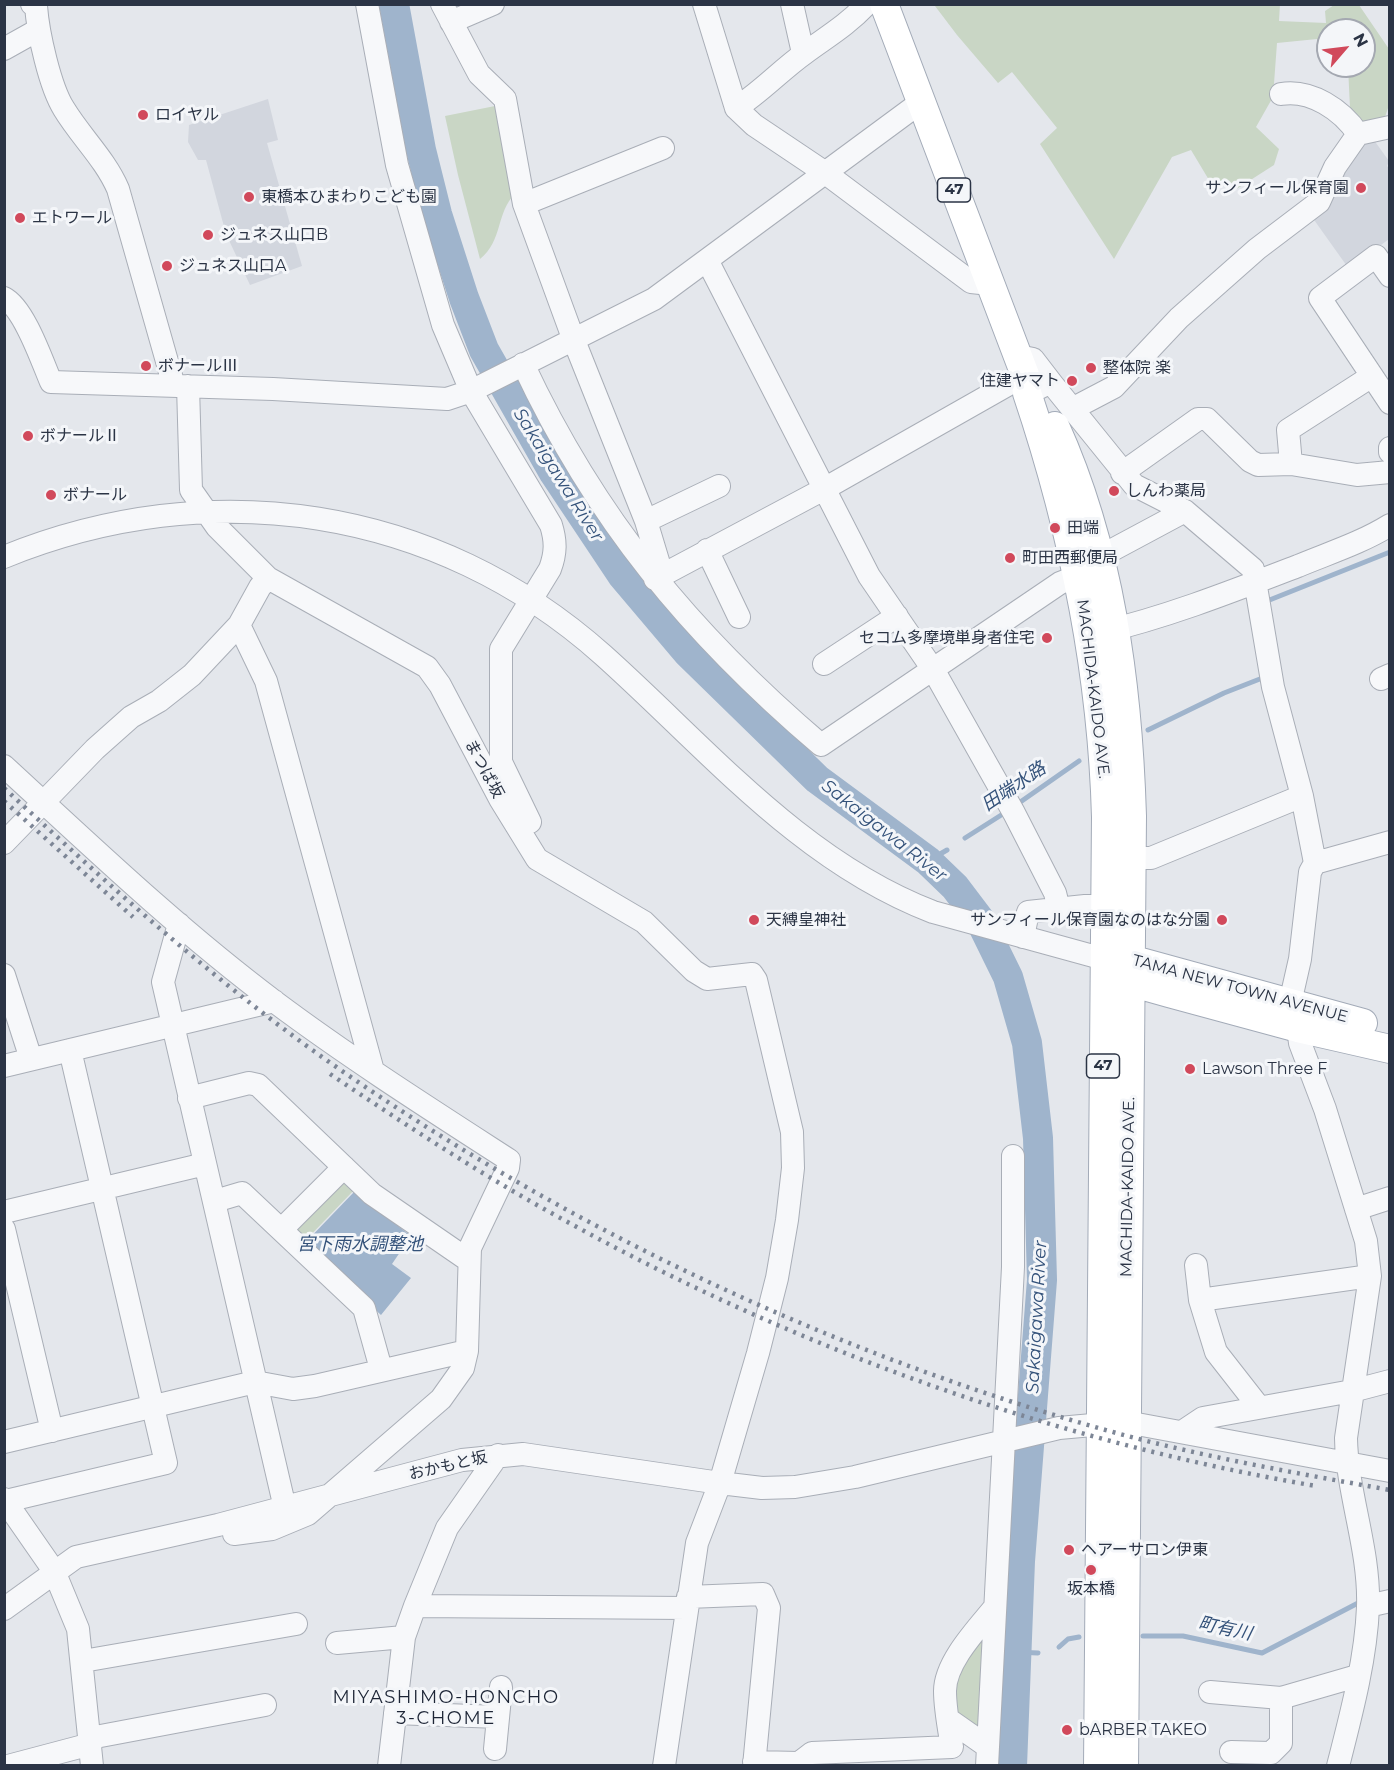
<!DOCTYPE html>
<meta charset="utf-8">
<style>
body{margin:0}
#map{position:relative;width:1394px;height:1770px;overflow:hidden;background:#e4e7ec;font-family:Montserrat,sans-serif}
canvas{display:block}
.frame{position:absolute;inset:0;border:6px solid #2b3445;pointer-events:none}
.north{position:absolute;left:1316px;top:18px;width:60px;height:60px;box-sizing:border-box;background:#f4f6f9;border:2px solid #a4a8b1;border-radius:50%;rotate:62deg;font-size:16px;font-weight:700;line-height:24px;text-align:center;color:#2b3445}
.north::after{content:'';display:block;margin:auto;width:21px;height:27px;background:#d1495b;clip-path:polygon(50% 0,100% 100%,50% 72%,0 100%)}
</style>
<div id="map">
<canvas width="1394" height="1770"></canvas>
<div class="frame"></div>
<div class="north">N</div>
</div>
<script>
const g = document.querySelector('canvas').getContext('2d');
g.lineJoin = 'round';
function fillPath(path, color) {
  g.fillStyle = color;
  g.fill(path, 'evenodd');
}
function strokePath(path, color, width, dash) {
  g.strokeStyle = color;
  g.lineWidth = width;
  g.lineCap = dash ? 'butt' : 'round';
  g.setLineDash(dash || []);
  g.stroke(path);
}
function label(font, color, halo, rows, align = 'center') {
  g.font = font + ' Montserrat,"Noto Sans JP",sans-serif';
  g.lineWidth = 6;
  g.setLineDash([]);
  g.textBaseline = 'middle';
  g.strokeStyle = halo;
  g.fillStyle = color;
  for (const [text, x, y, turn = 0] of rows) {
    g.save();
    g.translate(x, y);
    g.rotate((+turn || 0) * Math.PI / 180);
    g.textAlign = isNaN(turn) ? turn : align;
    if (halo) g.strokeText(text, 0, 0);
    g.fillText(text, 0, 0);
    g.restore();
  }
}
fillPath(new Path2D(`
 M268,99l10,41 -11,3 35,123 -52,19 -24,-51 -20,-74h-8l-10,-18 1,-17z
 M1371,136l18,25 -2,5 3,3 -1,70 -40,30 -37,-52 27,-47z`), '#d2d6de');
fillPath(new Path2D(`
 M937,4h343l-1,17 47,2 -1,-12 9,-6h25l30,44v56l-4,12 -23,6 -12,-15 -2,-42h16v-36h-36v28l-10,-1 -1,-18 -40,4 -4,54 -17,30 23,22 -5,16 -39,25 -26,-10 -18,-30 -19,7 -58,102 -74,-115 17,-16 -45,-56 -14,11 -41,-48 -22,-29z
 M500,105l15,89c-19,18 -12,47 -35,65l-22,-84 -13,-59z
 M338,1178l18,10 -54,56 -10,-9z
 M983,1631l-2,105 -28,-20 4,-49z`), '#c9d6c5');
fillPath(new Path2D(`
 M354,1192l57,44 -19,28 19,14 -30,37 -77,-71z`), '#9fb4cc');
strokePath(new Path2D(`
 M1267,601l123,-49
 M1148,730l76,-37 41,-16
 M1016,805l63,-44
 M965,838l41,-26
 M928,861l19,-11
 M1143,1636h40l79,17 98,-51
 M1059,1647l9,-8 11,-2
 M1015,1652l23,1`), '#9fb4cc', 5);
strokePath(new Path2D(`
 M394,4l27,146 16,64 27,84 20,52 70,123 68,102 66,78 129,126 111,82 27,26 25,33 28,57 19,66 11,95 4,142 -22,281 -8,205`), '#9fb4cc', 30);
const minor = new Path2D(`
 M32,4l4,2c2,27 14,81 28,103 17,28 41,50 54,80l56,197
 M367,4l30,161 46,160 28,66 80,134c5,16 5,28 -1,44l-49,80v113l29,60
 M442,4l37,70 26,25 19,105 49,134 73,183 16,53
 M704,4l32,104 18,17 70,47 147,110 19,2
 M792,4l11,49
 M451,22l42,-18
 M4,49l34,-19
 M1281,94c30,-5 61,16 77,40
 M736,108c25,-16 45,-38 69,-55 23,-17 41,-27 62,-49
 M524,204l139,-56
 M707,260l162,316 65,95 80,142 41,80 4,16
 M1390,276l-14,-20 -56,42 70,105
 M4,298c20,10 38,63 47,84l222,7 174,10 24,-8 183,-92 267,-197
 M1018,356l15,3 20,26
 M523,364c73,156 168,270 298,381l239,-162 18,-7
 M188,386l3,104 26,37 51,51 159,89 13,18 60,114 37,60 107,63 50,49 13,8 45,-5 4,6 36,152 1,36 -6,52 -10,58 -19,75 -38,130 -23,60 -33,223
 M1037,389l8,-4h8l81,100 51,26 68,58 20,118 29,109 13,67 -5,9 -10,87 -10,44
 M1072,409l42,-22 65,-69 78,-69 62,-47 16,-35 23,-33 32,-7
 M1390,448v4
 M1291,464l-3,-34 84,-54
 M1122,473l76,-54h9l43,42 8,4 33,-1 66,11 33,-3
 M646,521l73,-35
 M707,550l32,67
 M1101,556l84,-45
 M4,557c206,-84 432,-51 599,98 104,93 197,206 330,257l171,47
 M268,578l-8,9 -21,38 27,56 107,390
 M655,579l169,-90 201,-114
 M1099,633c68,-16 134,-42 199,-67 31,-13 63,-23 92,-41
 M824,664l73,-48
 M1381,679l9,-4
 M4,766c88,81 175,164 271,236 75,56 155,107 234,158l-1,8 -38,80 -3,103 -4,17 -22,31 -133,115 -36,15 -38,5
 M4,843l91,-94 36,-32 28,-16 33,-26 47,-50
 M1131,858h20l151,-62
 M1315,863l75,-21
 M179,924l-16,58 122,526
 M1023,937l5,-25 57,-6h20
 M4,975l27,84
 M1298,1028l2,15 25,66 41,132 4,35 -24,162c1,56 24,111 22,169 -2,52 -17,108 -30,159
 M4,1066l270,-65
 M189,1098l60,-15 9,2 114,109 96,66
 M215,1201l27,-8 122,115 17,61
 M1356,1209l34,-11
 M4,1212l201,-48
 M4,1229l48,202
 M282,1229l62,-62
 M1196,1265l4,35 16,52 43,55
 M1200,1300l170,-24
 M1182,1432l21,-14 149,-27 38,-10
 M4,1442l251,-60 38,7 22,-3 152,-35
 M4,1499l50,72 24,58 14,137
 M6,1501l160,-38 -96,-413
 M688,1597l75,-3 6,14 -15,158
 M415,1606l272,2
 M1368,1606l22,-5
 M4,1609l72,-52 142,-32 244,-65 61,-6 197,29 42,5 33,-1 60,-10 204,-49 67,-6 264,49
 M337,1643l67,-6
 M83,1661l213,-37
 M1210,1692l71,6 76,-22
 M395,1713l103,4
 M948,1719l40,28
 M90,1738l175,-33
 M495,1749l6,-62
 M1231,1752l40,1 10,-10v-45
 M754,1762l45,1 13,-10 140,-6c-3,-18 -7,-38 -7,-56 0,-29 33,-63 50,-84
 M8,1766l83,-22
 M389,1766l15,-129 11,-31 32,-78 51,-73
 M987,1766l26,-499v-111`);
const major = new Path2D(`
 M884,4l141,371 2,18c46,137 75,279 79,424l-8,949
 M1055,426c55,122 73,257 77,390l-8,950
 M1112,958l18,1 233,64
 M1115,971l15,11 39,11 129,35 92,21`);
strokePath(minor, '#a9aeb7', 24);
strokePath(major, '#a3abb8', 30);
strokePath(minor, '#f7f8fa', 22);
strokePath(major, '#fff', 28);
strokePath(new Path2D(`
 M4,788c105,97 211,194 328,276 232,162 490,285 763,363 97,28 195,45 295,63
 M4,801l129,116
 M330,1074c76,51 153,102 234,146 233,129 489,221 752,266`), '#7d8696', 4.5, [3, 6]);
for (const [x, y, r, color] of [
 [143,115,6,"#d1495b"],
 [1361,188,6,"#d1495b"],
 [249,197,6,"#d1495b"],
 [20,218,6,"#d1495b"],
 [208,235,6,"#d1495b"],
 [167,266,6,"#d1495b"],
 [146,366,6,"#d1495b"],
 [1091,368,6,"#d1495b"],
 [1072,381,6,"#d1495b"],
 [28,436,6,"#d1495b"],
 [1114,491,6,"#d1495b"],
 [51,495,6,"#d1495b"],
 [1055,528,6,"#d1495b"],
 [1010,558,6,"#d1495b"],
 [1047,638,6,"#d1495b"],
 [754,920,6,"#d1495b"],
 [1222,920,6,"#d1495b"],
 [1190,1069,6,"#d1495b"],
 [1069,1550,6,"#d1495b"],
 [1091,1570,6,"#d1495b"],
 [1067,1730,6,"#d1495b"]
]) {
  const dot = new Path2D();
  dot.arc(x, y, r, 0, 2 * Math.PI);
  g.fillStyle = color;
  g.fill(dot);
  strokePath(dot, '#f4f6f9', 2);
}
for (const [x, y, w] of [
 [954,190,33],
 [1103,1066,33]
]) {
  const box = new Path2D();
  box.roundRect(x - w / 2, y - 12, w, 24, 4.5);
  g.fillStyle = '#f4f6f9';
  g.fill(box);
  strokePath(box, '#2b3445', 1.5);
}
label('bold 15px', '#2b3445', null, [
 ["47",954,190],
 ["47",1103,1066]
]);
label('16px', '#2b3445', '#f4f6f9', [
 ["ロイヤル",155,115],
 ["サンフィール保育園",1349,188,"right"],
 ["東橋本ひまわりこども園",261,197],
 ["エトワール",32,218],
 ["ジュネス山口B",220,235],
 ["ジュネス山口A",179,266],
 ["ボナールⅢ",158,366],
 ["整体院 楽",1103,368],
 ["住建ヤマト",1060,381,"right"],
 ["ボナールⅡ",40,436],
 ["しんわ薬局",1126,491],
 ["ボナール",63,495],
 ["田端",1067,528],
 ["町田西郵便局",1022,558],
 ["セコム多摩境単身者住宅",1035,638,"right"],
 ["天縛皇神社",766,920],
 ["サンフィール保育園なのはな分園",1210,920,"right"],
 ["Lawson Three F",1202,1069],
 ["ヘアーサロン伊東",1081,1550],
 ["坂本橋",1091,1589,"center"],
 ["bARBER TAKEO",1079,1730]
], 'left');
label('16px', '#2b3445', '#f4f6f9', [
 ["MACHIDA-KAIDO AVE.",1093,689,83],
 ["まつば坂",484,769,62],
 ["TAMA NEW TOWN AVENUE",1240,989,15],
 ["MACHIDA-KAIDO AVE.",1128,1187,-89],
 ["おかもと坂",448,1466,-13]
]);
label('italic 18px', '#34527a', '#f4f6f9', [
 ["Sakaigawa River",558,475,58],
 ["田端水路",1014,787,-34],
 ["Sakaigawa River",884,831,38],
 ["宮下雨水調整池",360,1245],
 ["Sakaigawa River",1037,1317,-87],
 ["町有川",1225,1629,12]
]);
g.letterSpacing = '1.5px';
label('18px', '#1d2536', '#f4f6f9', [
 ["MIYASHIMO-HONCHO",446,1698],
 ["3-CHOME",446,1719]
]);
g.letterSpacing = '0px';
</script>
